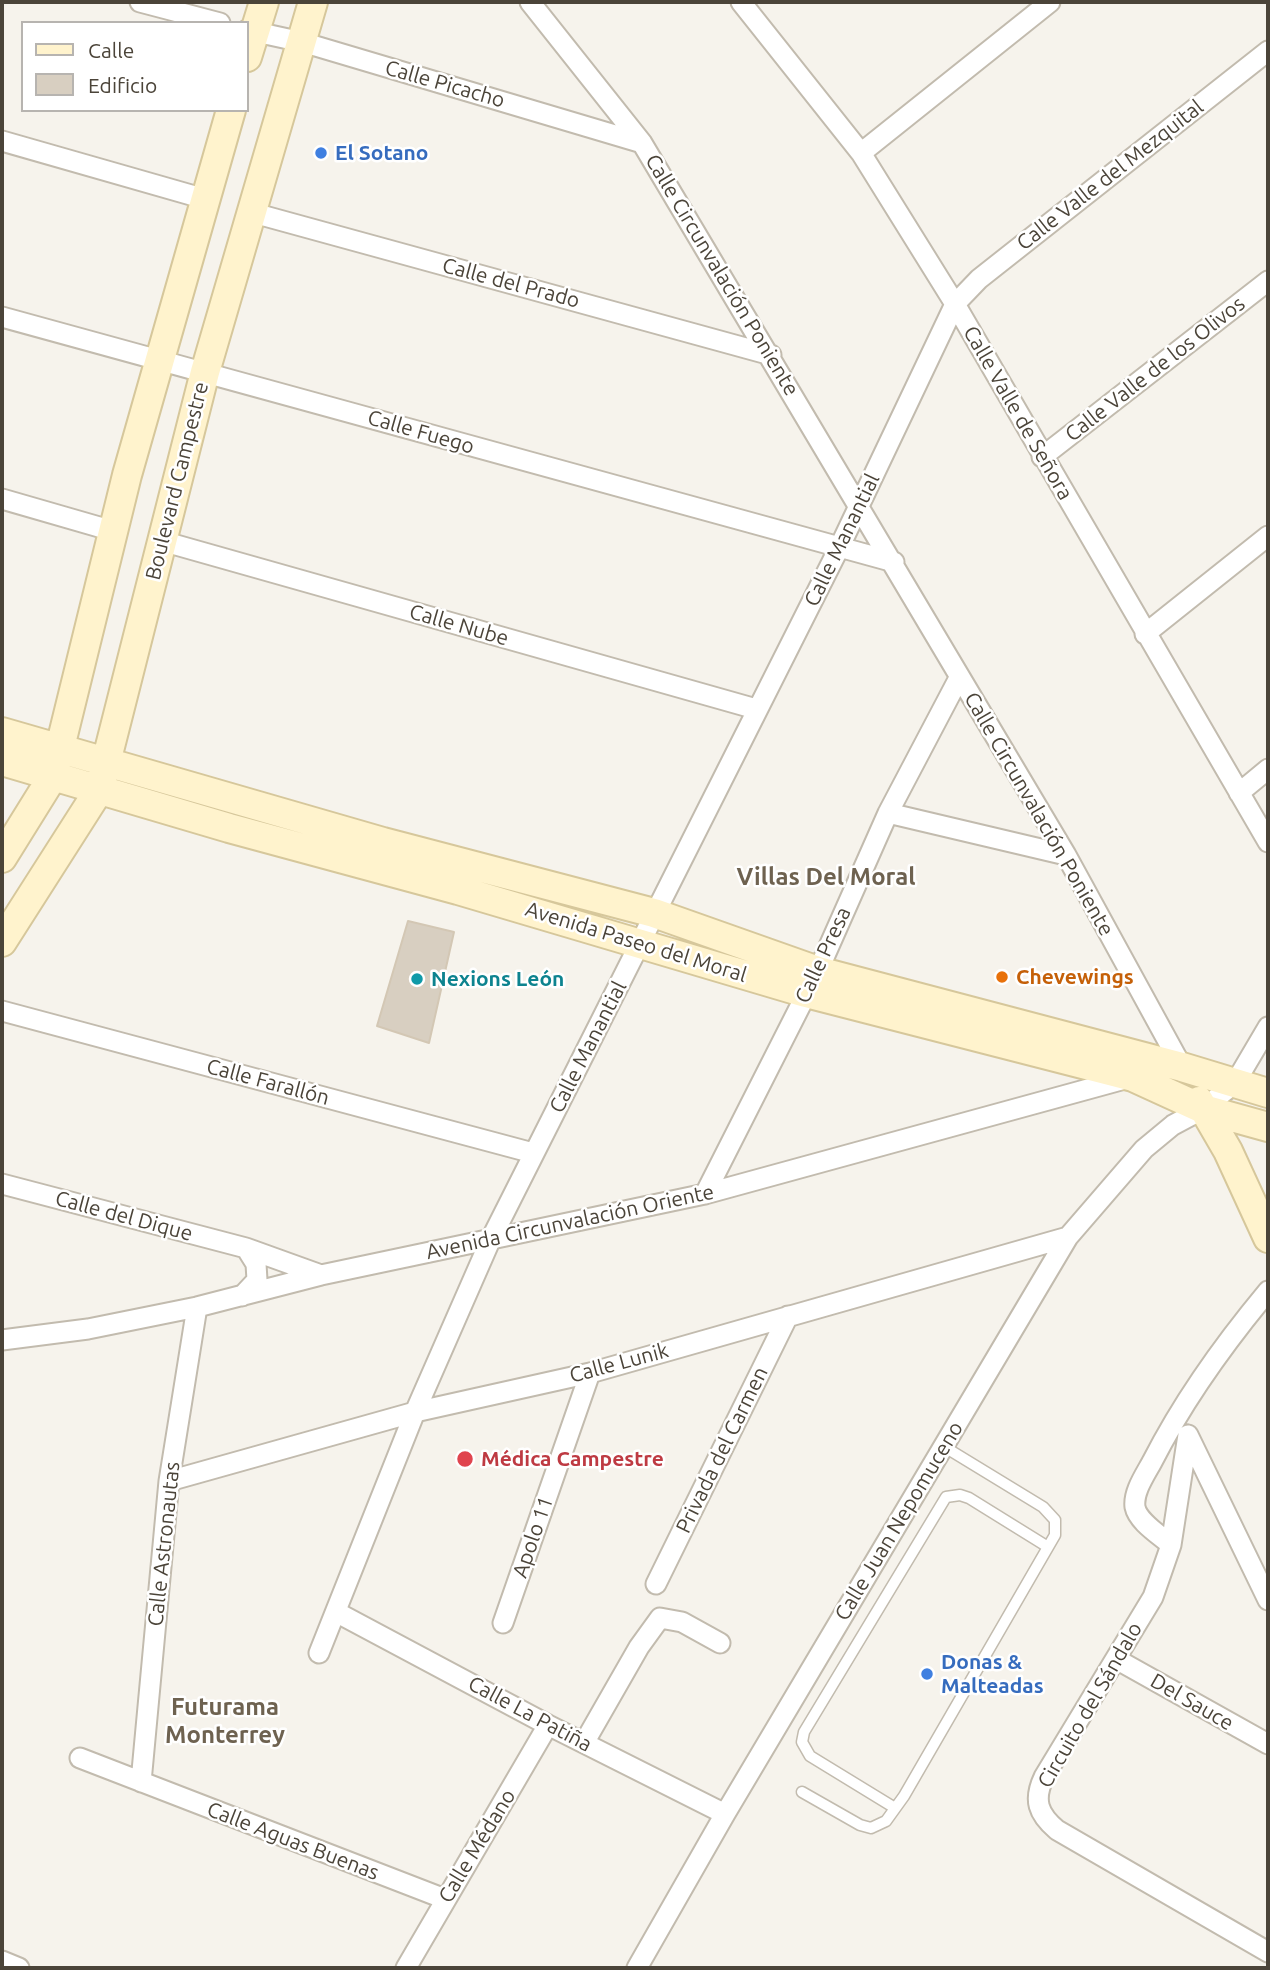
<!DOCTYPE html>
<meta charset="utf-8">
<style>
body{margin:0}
#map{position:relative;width:1270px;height:1970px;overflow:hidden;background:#f6f3ec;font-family:Ubuntu,sans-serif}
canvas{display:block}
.frame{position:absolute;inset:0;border:4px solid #4b4439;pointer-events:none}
.legend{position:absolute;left:21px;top:21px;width:228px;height:91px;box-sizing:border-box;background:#fff;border:2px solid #b7b4b0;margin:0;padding:9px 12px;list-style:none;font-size:21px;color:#4b4439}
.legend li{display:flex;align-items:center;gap:14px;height:35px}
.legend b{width:35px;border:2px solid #b7b4b0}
</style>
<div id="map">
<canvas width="1270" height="1970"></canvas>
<div class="frame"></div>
<ul class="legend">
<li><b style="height:9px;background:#fff3cd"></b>Calle</li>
<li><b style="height:19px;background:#d8cfc1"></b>Edificio</li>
</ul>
</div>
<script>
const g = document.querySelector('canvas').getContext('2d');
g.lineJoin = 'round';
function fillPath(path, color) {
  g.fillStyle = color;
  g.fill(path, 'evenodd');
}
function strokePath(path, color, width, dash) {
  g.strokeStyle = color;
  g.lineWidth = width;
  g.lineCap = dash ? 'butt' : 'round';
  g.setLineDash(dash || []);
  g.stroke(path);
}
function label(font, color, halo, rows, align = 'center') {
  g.font = font + ' Ubuntu,sans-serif';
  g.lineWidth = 5;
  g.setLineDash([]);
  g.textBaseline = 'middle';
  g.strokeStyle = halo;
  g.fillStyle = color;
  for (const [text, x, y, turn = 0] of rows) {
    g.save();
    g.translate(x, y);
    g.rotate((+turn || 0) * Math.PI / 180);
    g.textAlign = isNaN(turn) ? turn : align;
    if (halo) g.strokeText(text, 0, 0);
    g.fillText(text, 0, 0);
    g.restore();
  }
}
const building = new Path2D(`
 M408,921l46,11 -25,111 -52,-17z`);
fillPath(building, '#d8cfc1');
strokePath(building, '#d3c7b4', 2);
const lane = new Path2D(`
 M802,1792l58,33 11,3 15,-7 18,-25 151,-261v-15l-12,-13 -100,-61
 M895,1808l-85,-52 -8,-14 2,-10 142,-235 14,-2 9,3 79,49`);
const street = new Path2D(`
 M140,2l80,21
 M530,2l112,141 424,712 116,212
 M741,2l120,151 94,151 313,538
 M247,30l55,12 340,101
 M2,141l203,58
 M861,153l189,-151
 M250,212l521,143
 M2,317l892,245
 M1042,457l226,-176
 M2,499l111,32
 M162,541l594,168
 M1145,634l123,-98
 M1239,793l29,-24
 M888,813l178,42
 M2,1011l531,142
 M2,1184l244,64 10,16 1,16 -15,16
 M705,1194l113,-223 70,-158 71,-135
 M246,1248l75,27
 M2,1340l86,-11 109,-22 124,-32 384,-81 427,-117
 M1188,1435l-17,110 -18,52 -109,180c-11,23 -6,37 13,53l211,122
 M1188,1435l80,165
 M169,1481l246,-69 175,-39 478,-136
 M1171,1545c-11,-10 -33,-23 -36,-38 -2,-15 10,-32 17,-45 32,-63 71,-117 116,-171
 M656,1584l132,-268
 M336,1612l212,113 177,89
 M503,1623l87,-250
 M319,1653l96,-241 75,-171 349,-693 116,-244 24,-25 289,-228
 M1116,1659l152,85
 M584,1743l55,-96 21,-29 22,4 38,21
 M80,1758l365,141
 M141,1782l28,-301 28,-174
 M2,1961l17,7
 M406,1968l142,-243
 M637,1968l88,-154 343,-577 76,-88 29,-24 30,-16 32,-26 33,-56`);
const secondary = new Path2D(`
 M247,57l17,-55
 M2,732l381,110 271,71 164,58 364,96 86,26
 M2,761l227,67 229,62 348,103 327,84 70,32 65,18
 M2,858l51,-82 74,-301 104,-365
 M2,942l97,-152 106,-418 108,-370
 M1199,1101l29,50 40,87`);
strokePath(lane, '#c2bbae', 13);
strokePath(street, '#c2bbae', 23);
strokePath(secondary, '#d6c79b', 32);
strokePath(lane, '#fff', 10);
strokePath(street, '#fff', 19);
strokePath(secondary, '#fff3cd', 28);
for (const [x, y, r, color] of [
 [321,153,7,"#3f7fe0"],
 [1002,977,7,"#e8710a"],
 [417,979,7,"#0f9aa8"],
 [465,1459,9,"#e0444e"],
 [927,1674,7,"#3f7fe0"]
]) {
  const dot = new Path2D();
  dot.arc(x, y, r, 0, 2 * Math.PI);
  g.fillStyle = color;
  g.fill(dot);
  strokePath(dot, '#fff', 2.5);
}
label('21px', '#4b4439', '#fff', [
 ["Calle Picacho",445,84,16],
 ["Calle Valle del Mezquital",1110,175,-38],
 ["Calle Circunvalación Poniente",722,275,59],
 ["Calle del Prado",511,283,15],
 ["Calle Valle de los Olivos",1155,369,-38],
 ["Calle Valle de Señora",1018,413,60],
 ["Calle Fuego",421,432,16],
 ["Boulevard Campestre",177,481,-76],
 ["Calle Manantial",842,540,-64],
 ["Calle Nube",459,625,16],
 ["Calle Circunvalación Poniente",1039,814,60],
 ["Avenida Paseo del Moral",636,942,17],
 ["Calle Presa",823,955,-65],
 ["Calle Manantial",588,1047,-63],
 ["Calle Farallón",268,1082,15],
 ["Calle del Dique",124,1216,15],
 ["Avenida Circunvalación Oriente",570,1222,-12],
 ["Calle Lunik",619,1363,-15],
 ["Privada del Carmen",722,1450,-64],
 ["Calle Juan Nepomuceno",899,1521,-59],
 ["Apolo 11",533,1537,-71],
 ["Calle Astronautas",164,1544,-84],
 ["Del Sauce",1192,1702,30],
 ["Circuito del Sándalo",1090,1705,-60],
 ["Calle La Patiña",530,1714,28],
 ["Calle Aguas Buenas",293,1841,21],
 ["Calle Médano",477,1846,-59]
]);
label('bold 21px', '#366cbe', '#fff', [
 ["El Sotano",335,153],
 ["Donas &",941,1662],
 ["Malteadas",941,1686]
], 'left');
label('bold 21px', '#c56008', '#fff', [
 ["Chevewings",1016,977]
], 'left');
label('bold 21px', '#0d838f', '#fff', [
 ["Nexions León",431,979]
], 'left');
label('bold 21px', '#be3a42', '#fff', [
 ["Médica Campestre",481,1459]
], 'left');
label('bold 24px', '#6e6250', '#fff', [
 ["Villas Del Moral",826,877],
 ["Futurama",225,1707],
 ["Monterrey",225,1735]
]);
</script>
